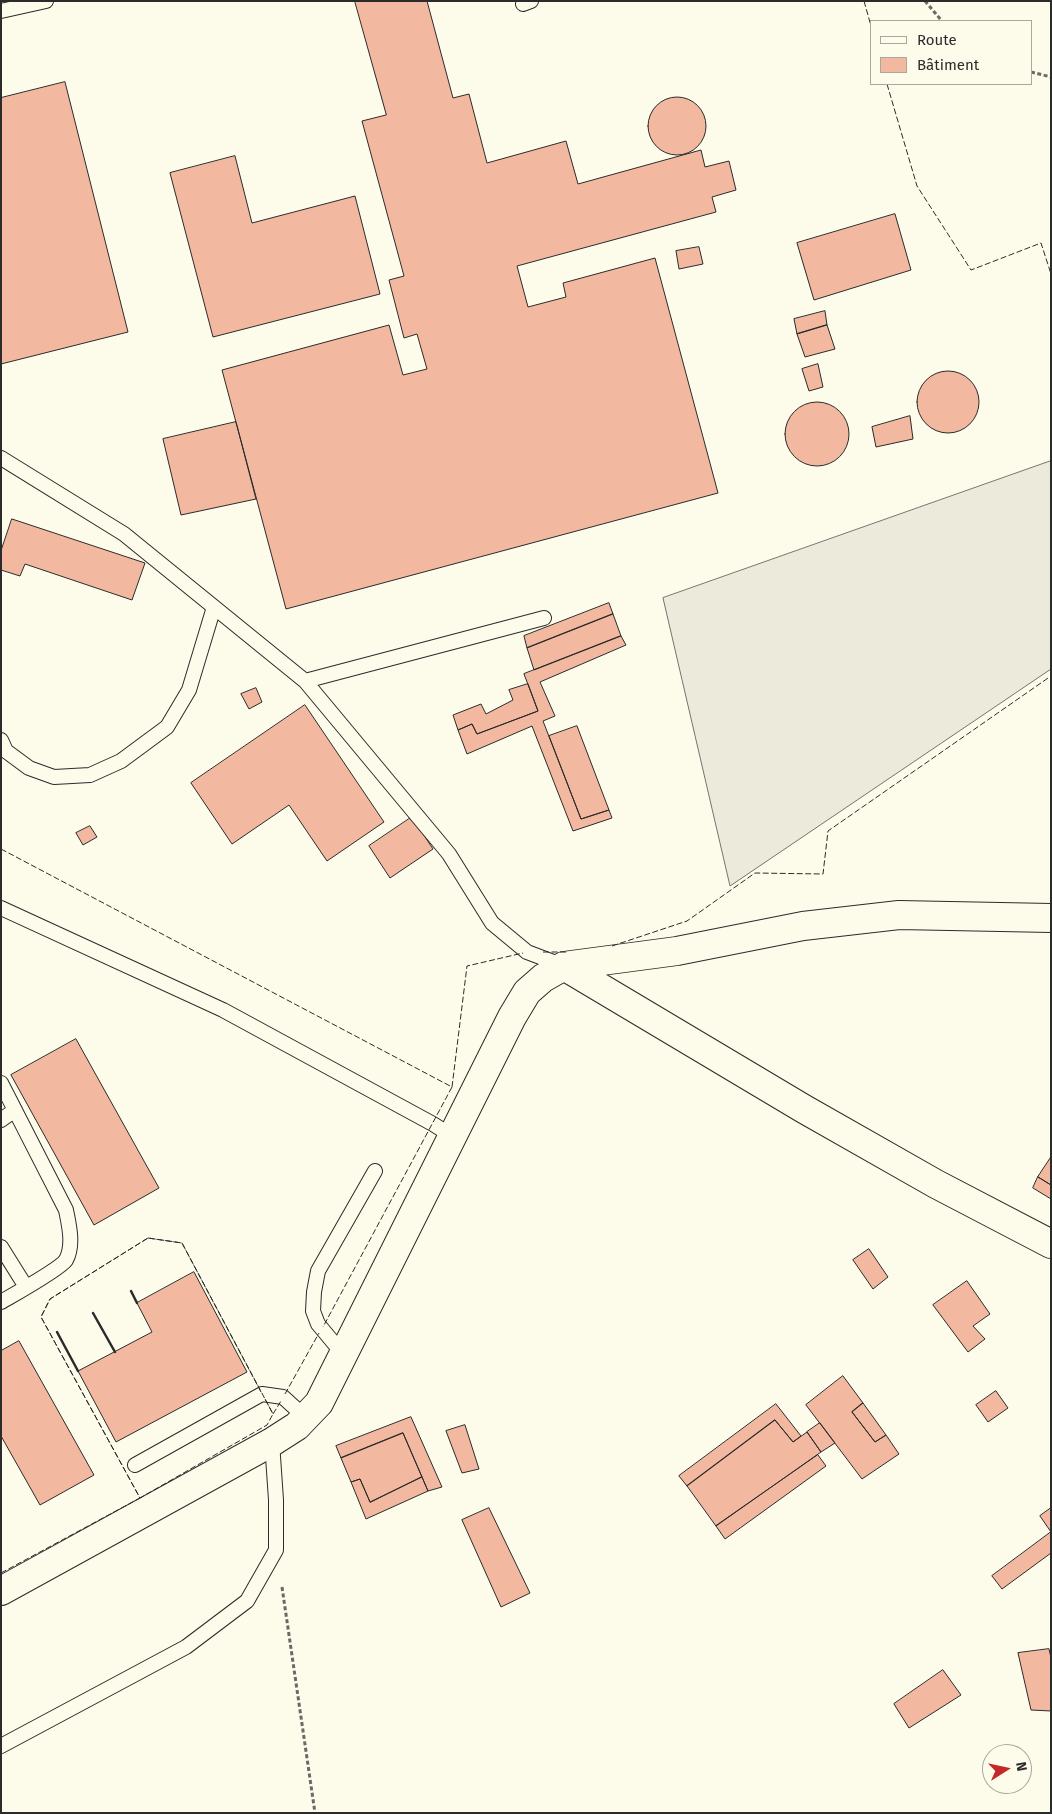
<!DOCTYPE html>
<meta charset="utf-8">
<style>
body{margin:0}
#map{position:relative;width:1052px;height:1814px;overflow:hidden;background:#fdfbea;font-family:"Fira Sans",sans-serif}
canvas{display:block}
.frame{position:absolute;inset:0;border:2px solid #2b2b2b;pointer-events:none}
.legend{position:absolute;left:870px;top:20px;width:162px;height:65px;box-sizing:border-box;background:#fdfbea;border:1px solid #a9a89e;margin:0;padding:6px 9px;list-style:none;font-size:15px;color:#2b2b2b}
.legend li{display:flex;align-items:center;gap:10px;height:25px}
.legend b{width:25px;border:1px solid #a9a89e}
.north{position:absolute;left:982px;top:1744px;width:50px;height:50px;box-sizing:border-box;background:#fdfbea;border:1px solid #a9a89e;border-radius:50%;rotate:80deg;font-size:14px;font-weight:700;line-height:20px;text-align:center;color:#2b2b2b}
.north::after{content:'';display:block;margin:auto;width:18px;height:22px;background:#c62828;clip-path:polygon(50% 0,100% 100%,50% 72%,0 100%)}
</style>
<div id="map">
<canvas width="1052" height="1814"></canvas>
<div class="frame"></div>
<ul class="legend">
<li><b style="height:6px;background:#fdfbea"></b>Route</li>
<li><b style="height:14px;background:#f2b8a0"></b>Bâtiment</li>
</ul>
<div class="north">N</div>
</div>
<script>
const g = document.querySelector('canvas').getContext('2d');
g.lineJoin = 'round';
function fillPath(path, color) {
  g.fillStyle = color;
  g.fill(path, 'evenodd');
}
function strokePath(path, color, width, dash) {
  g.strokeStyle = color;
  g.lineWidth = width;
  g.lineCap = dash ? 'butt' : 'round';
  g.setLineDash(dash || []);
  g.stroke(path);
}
const parking = new Path2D(`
 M1051,461v208l-321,217 -67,-288z`);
fillPath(parking, '#eceadb');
strokePath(parking, '#74746e', 1);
const building = new Path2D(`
 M355,1h72l26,97 16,-4 18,69 79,-22 12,43 123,-34 4,17 24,-6 7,29 -24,7 4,15 -199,54 11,41 38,-10 -3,-14 92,-25 63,235 -432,116 -64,-239 167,-45 14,50 24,-6 -10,-35 -13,4 -15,-58 15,-4 -42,-155 24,-6z
 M65,82l63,250 -127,32v-266z
 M648 126a29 29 0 1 1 58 0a29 29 0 1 1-58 0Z
 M235,156l17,67 103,-27 25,98 -167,43 -43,-164z
 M895,214l16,56 -97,30 -17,-57z
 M699,247l4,17 -24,5 -3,-18z
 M825,311l2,14 -30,9 -3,-15z
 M827,325l8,24 -30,8 -8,-23z
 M818,364l5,23 -14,4 -7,-22z
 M917 402a31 31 0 1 1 62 0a31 31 0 1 1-62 0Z
 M785 434a32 32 0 1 1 64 0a32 32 0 1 1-64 0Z
 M910,416l3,23 -37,8 -4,-20z
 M236,422l20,77 -75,16 -18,-76z
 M12,519l133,44 -13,37 -107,-36 -5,12 -19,-6v-19z
 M609,603l4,11 -86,34 -3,-12z
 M613,614l8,22 -87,34 -7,-22z
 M621,636l5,9 -86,37 15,34 -12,5 38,98 28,-9 3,8 -39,13 -41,-105 -65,28 -9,-24 14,-6 5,10 61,-23 -14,-37z
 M528,684l10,27 -61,23 -5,-10 -14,6 -5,-15 28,-11 5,10 27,-14 -4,-10z
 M256,688l6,14 -13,7 -8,-15z
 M305,705l79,117 -57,39 -38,-56 -57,39 -41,-61z
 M577,726l32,84 -28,9 -32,-83z
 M412,817l21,32 -43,29 -21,-32z
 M90,826l7,11 -14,8 -7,-12z
 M76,1039l83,149 -65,37 -83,-150z
 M1051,1157v28l-13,-8z
 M1038,1177l13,8v14l-18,-11z
 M869,1249l19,28 -15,12 -20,-29z
 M194,1272l53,100 -131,70 -38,-71 74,-39 -15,-29z
 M967,1281l23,33 -17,12 12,13 -17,13 -35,-47z
 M19,1341l75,134 -54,30 -39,-69v-85z
 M843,1376l20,27 -11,9 23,30 11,-7 13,19 -37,25 -56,-74z
 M996,1391l12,17 -20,14 -12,-17z
 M863,1403l23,32 -11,7 -23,-30z
 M776,1404l25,32 -8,6 -18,-22 -88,66 -8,-10z
 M411,1417l31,70 -14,4 -25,-58 -62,25 -5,-12z
 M775,1420l18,22 14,-10 14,20 -105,74 -29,-40z
 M820,1423l15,20 -14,9 -14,-20z
 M465,1425l14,44 -17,4 -16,-42z
 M403,1433l19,44 -52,25 -10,-23 -9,3 -10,-24z
 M818,1455l8,11 -101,73 -9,-13z
 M422,1477l6,14 -62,28 -15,-37 9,-3 10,23z
 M489,1508l41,85 -29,14 -39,-87z
 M1051,1508v24l-11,-16z
 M1051,1532v21l-49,36 -10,-13z
 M1049,1649l2,9v53l-20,-1 -13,-57z
 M943,1670l18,25 -52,33 -15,-24z`);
fillPath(building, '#f2b8a0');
strokePath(building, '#2b2b2b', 1);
const service = new Path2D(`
 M523,4l8,-3
 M1,11l45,-10
 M1,458l123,76 181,147 144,173 43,69 35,29 37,14
 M305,681l239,-63
 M1,740l5,11 23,17 25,9 36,-2 31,-14 46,-34 22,-37 25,-83
 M1,908l222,102 210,114 19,12
 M1,1083l65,127c3,15 8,35 0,50 -6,9 -53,35 -65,42
 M1,1120l14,-10
 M1,1247l25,40
 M343,1354l-25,-30 -5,-13 1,-19 4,-21 57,-100
 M135,1465l127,-71 21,3 22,20
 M1,1746l185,-99 61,-46 29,-51v-50l-4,-58`);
const minor = new Path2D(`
 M564,966l240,143 132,75 115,60
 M1,1591l271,-149 25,-16 22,-23 193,-386 15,-25 16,-14 21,-12 113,-15 126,-25 96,-11 152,3`);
strokePath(service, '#2b2b2b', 16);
strokePath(minor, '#2b2b2b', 30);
strokePath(new Path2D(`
 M925,1l17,20
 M1031,72l20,5
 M282,1587l33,226`), '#6a6964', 3, [4, 2.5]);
strokePath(service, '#fdfbea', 14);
strokePath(minor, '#fdfbea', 28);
strokePath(new Path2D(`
 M864,1l7,25
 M887,84l30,102 54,84 70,-27 10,31
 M1,849l451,238 -129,240
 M612,946l75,-25 68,-48 68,1 5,-43 223,-155
 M543,952h23
 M452,1087l15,-121 56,-13
 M148,1238l34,5 91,171 -6,11 -127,73 -99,-181 9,-18z
 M285,1394l34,-61
 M265,1399l8,15 8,-13
 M1,1573l139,-75 -99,-181 9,-18 98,-61 34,5 79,149`), '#2b2b2b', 1, [6, 2.5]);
strokePath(new Path2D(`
 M131,1291l6,12
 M93,1313l22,39
 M57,1332l21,39`), '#2b2b2b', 2.5);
</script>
